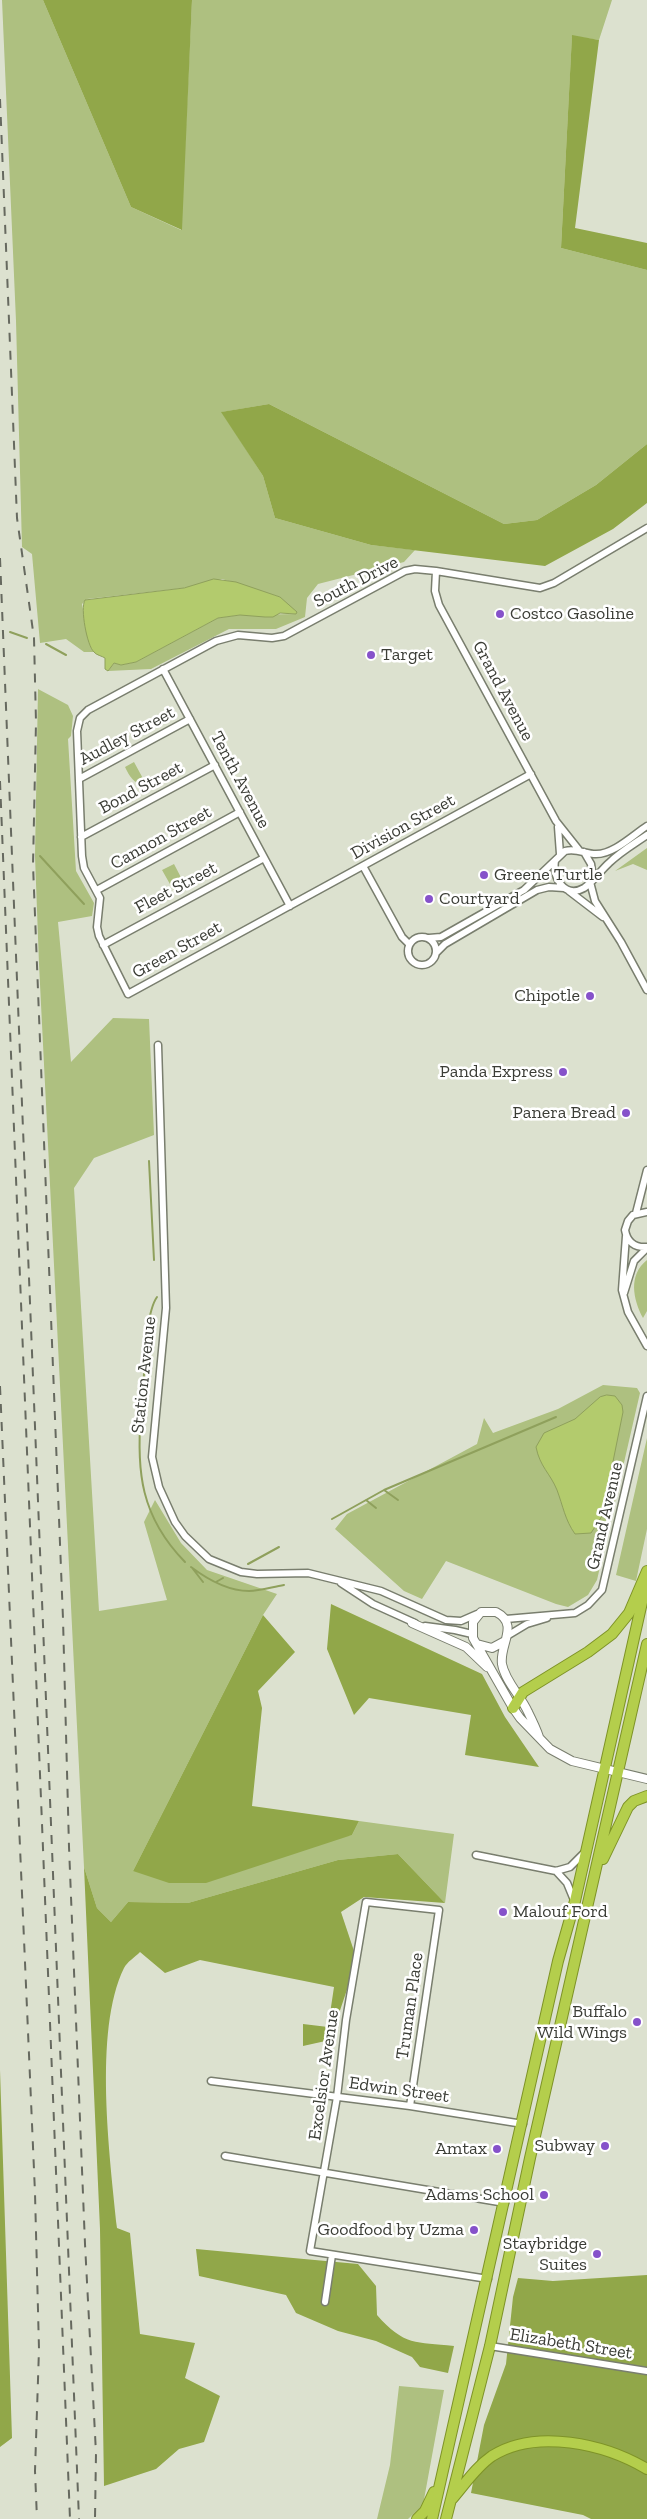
<!DOCTYPE html>
<style>
body{margin:0}
canvas{display:block;background:#dce1cf}
</style>
<canvas width="647" height="2519"></canvas>
<script>
const g = document.querySelector('canvas').getContext('2d');
g.lineJoin = 'round';
function fillPath(path, color) {
  g.fillStyle = color;
  g.fill(path, 'evenodd');
}
function strokePath(path, color, width, dash) {
  g.strokeStyle = color;
  g.lineWidth = width;
  g.lineCap = dash ? 'butt' : 'round';
  g.setLineDash(dash || []);
  g.stroke(path);
}
function label(font, color, halo, rows, align = 'center') {
  g.font = font + ' "Zilla Slab",serif';
  g.lineWidth = 5;
  g.setLineDash([]);
  g.textBaseline = 'middle';
  g.strokeStyle = halo;
  g.fillStyle = color;
  for (const [text, x, y, turn = 0] of rows) {
    g.save();
    g.translate(x, y);
    g.rotate((+turn || 0) * Math.PI / 180);
    g.textAlign = isNaN(turn) ? turn : align;
    if (halo) g.strokeText(text, 0, 0);
    g.fillText(text, 0, 0);
    g.restore();
  }
}
fillPath(new Path2D(`
 M2,0h41l88,207 50,23 11,-230h420l-13,40 -27,-4 -11,212 86,22v174l-51,41 -59,35 -33,4 -235,-120 -47,8 41,64 12,42 96,27 44,5 -11,12 -86,22 -11,14 -2,19 -29,12h-47l-78,40 -43,2 6,-8 7,2 15,-3 82,-44 22,-3 56,-1 -16,-17 -58,-18 -38,9 -97,11 -5,5 8,41 4,7h-10l-18,-13 -26,4 -8,-89 -10,-7 -6,-226z
 M38,689l30,16 5,11 -2,20 -3,3 8,132 18,32 -2,13 -34,6 13,140 42,-44 36,1 5,116 -60,23 -20,30 25,423 68,-11 -23,-78 11,-22 26,43 26,27 70,24 -14,21 -130,256 219,-36 7,-14 95,13 -9,69 -47,-49 -60,6 -150,43 -60,-1 -17,20 -14,-14 -13,-41 -45,-903 -4,-108z
 M134,762l12,22c-12,1 -16,-7 -21,-17z
 M647,848v22l-14,-6 -18,7z
 M174,864l12,23 -11,6 -13,-23z
 M647,1260v51l-4,7c-10,-19 -15,-43 4,-58z
 M603,1385l34,3 3,5 -43,187 -9,15 -20,12 -12,-3 -110,-43 -24,38 -18,-8 -69,-62 12,-15 130,-70 7,-26 9,15 65,-24z
 M647,1438v91l-11,52 -20,-6z
 M399,2386l45,4 -21,115 -15,14h-31l13,-54z`), '#aec080');
fillPath(new Path2D(`
 M43,0h149l-10,230 -51,-23z
 M572,35l27,5 -24,188 72,15v27l-86,-22z
 M269,404l235,120 33,-4 59,-35 51,-41v59l-34,26 -68,37 -174,-21 -96,-27 -12,-42 -42,-64z
 M331,1604l151,70 23,43 34,50 -74,-12 6,-40 -102,-17 -15,17 -27,-66z
 M263,1615l32,37 -37,39 4,17 -10,98 107,15 -7,14 -146,48h-37l-36,-12z
 M398,1854l47,49 -81,-6 -23,15 16,48 -27,80 -27,6v-22l25,3 6,-40 -134,-27 -35,13 -25,-21c-5,5 -13,10 -16,16 -31,63 -14,190 -7,260l13,5 10,101 55,9 -10,35 35,18 -16,46 -25,7 -23,20 -52,17 -4,-257 -16,-362 13,41 14,14 17,-20 60,1 150,-43z
 M0,2070l12,368 -12,9z
 M196,2249l162,15 18,22 1,29c27,31 39,27 77,31l-6,27 -28,-6 -8,-10 -36,-16 -38,-10 -42,-18 -10,-18 -87,-19z
 M647,2275v244h-56l-8,-4 -112,-22 13,-68 22,-61 7,-67 5,-19 35,3z`), '#91a749');
const water = new Path2D(`
 M214,579l22,3 44,15 17,15 -1,2 -16,-1 -7,4h-8l-25,-2 -22,3 -82,44 -15,3 -7,-2 -6,8 -3,-2v-11c-3,-2 -9,-3 -11,-6 -7,-6 -14,-44 -9,-52l99,-12z
 M607,1395l8,1 7,9 1,7 -21,104 -11,17 -16,1c-10,-14 -12,-28 -18,-44 -7,-17 -17,-23 -21,-43l8,-14 31,-14 25,-22z`);
fillPath(water, '#b3cb6d');
strokePath(water, '#8fa05c', 1);
strokePath(new Path2D(`
 M10,632l17,6
 M46,644l20,11
 M40,856l44,48
 M149,1161l5,99
 M143,1389c2,-22 2,-75 14,-92
 M141,1412c-5,60 0,105 44,150
 M384,1490l14,10
 M366,1500l10,8
 M332,1519l52,-29 172,-73
 M248,1564l31,-17
 M191,1567c16,12 38,24 58,24 11,0 23,-4 35,-6
 M193,1569l10,13
 M216,1582l7,-4`), '#8fa05c', 2);
const minor = new Path2D(`
 M436,571l-1,20 4,14 117,216 23,29
 M163,669l127,237
 M531,774l-403,220 -29,-58 -2,-9 3,-29 -16,-30 -2,-12 -5,-125 3,-13 8,-8 128,-69 22,-6 34,3 12,-2 121,-65 10,-2 21,2 104,17 14,-5 93,-55
 M79,779l111,-60
 M558,827l2,27
 M81,837l134,-72
 M584,852l7,12 2,14
 M555,861c-3,17 10,38 29,27 9,-6 17,-18 25,-25 11,-11 25,-19 38,-28
 M363,866l39,71 7,7
 M590,882l5,19 26,41 26,48
 M97,890l143,-78
 M569,891l34,26
 M408 951a14 14 0 1 1 28 0a14 14 0 1 1-28 0Z
 M429,938l12,-1 83,-47 41,-39c12,-3 20,3 31,3 18,0 37,-19 51,-28
 M103,945l161,-87
 M436,953l9,-9 92,-54 12,-3 15,1
 M158,1045l8,263 -14,149 7,30 16,35 10,14 24,23 32,13 16,2 51,-1 73,18 65,29 15,1 16,-7
 M647,1212l-14,3 -5,6 -3,9c2,12 10,18 22,17
 M636,1213l11,-43
 M626,1236l-4,54 6,22 19,34
 M624,1293l10,-32 13,-13
 M341,1583l32,21 42,19
 M506,1619l69,-6 13,-8 14,-15 45,-194
 M425,1626l30,4 17,4
 M507,1636l20,-12 20,-6
 M476,1855l80,16 14,-4 16,-16
 M556,1871l11,12 7,17
 M211,2081l199,25 113,18
 M410,2106l29,-196 -73,-8 -20,118 -9,77 -27,154 178,28
 M225,2156l280,47
 M325,2302l7,-47
 M490,2346l157,25`);
const tertiary = new Path2D(`
 M412,1623l54,24 21,20
 M477,1644l15,4 13,-7
 M539,1737c-3,-9 -7,-17 -11,-25 -7,-16 -23,-31 -26,-48 -3,-19 18,-40 -6,-52h-15l-8,10v16l40,70 7,10 30,31 22,12 75,18`);
const trunk = new Path2D(`
 M513,1708l10,-16 65,-40 24,-18 17,-21 18,-42
 M603,1859l25,-52 6,-6 13,-5
 M452,2499c13,-15 24,-32 40,-43 44,-28 113,-12 155,13
 M417,2519l8,-8 9,-19
 M432,2519l126,-558 17,-60 72,-321
 M446,2519l44,-173 40,-188 117,-514`);
strokePath(minor, '#797e6e', 9);
strokePath(tertiary, '#797e6e', 10);
strokePath(trunk, '#7e9327', 12);
strokePath(minor, '#fff', 6);
strokePath(tertiary, '#fff', 8);
strokePath(trunk, '#b4ce4c', 10);
strokePath(new Path2D(`
 M0,99l17,419 17,120 2,84 -3,143 30,754 6,228 16,397 11,209 -1,66
 M0,558l79,1961
 M0,781l70,1738
 M0,1386l35,807 4,156 -4,122 2,48`), '#66695f', 2, [9, 9]);
for (const [x, y, r, color] of [
 [500,614,5,"#8652ca"],
 [371,655,5,"#8652ca"],
 [484,875,5,"#8652ca"],
 [429,899,5,"#8652ca"],
 [590,996,5,"#8652ca"],
 [563,1072,5,"#8652ca"],
 [626,1113,5,"#8652ca"],
 [503,1912,5,"#8652ca"],
 [637,2022,5,"#8652ca"],
 [605,2146,5,"#8652ca"],
 [497,2149,5,"#8652ca"],
 [544,2195,5,"#8652ca"],
 [474,2230,5,"#8652ca"],
 [597,2254,5,"#8652ca"]
]) {
  const dot = new Path2D();
  dot.arc(x, y, r, 0, 2 * Math.PI);
  g.fillStyle = color;
  g.fill(dot);
  strokePath(dot, '#fff', 2);
}
label('18px', '#3b3d36', '#fff', [
 ["South Drive",356,582,-27],
 ["Grand Avenue",503,691,62],
 ["Audley Street",127,736,-28],
 ["Tenth Avenue",240,780,62],
 ["Bond Street",141,788,-28],
 ["Division Street",403,827,-29],
 ["Cannon Street",161,838,-29],
 ["Fleet Street",176,888,-28],
 ["Green Street",177,950,-29],
 ["Station Avenue",144,1375,-84],
 ["Grand Avenue",605,1516,-77],
 ["Truman Place",410,2006,-82],
 ["Excelsior Avenue",324,2075,-82],
 ["Edwin Street",399,2090,8],
 ["Elizabeth Street",571,2344,9]
]);
label('18px', '#3b3d36', '#fff', [
 ["Costco Gasoline",510,614,"left"],
 ["Target",381,655,"left"],
 ["Greene Turtle",494,875,"left"],
 ["Courtyard",439,899,"left"],
 ["Chipotle",580,996],
 ["Panda Express",553,1072],
 ["Panera Bread",616,1113],
 ["Malouf Ford",513,1912,"left"],
 ["Buffalo",627,2012],
 ["Wild Wings",627,2033],
 ["Subway",595,2146],
 ["Amtax",487,2149],
 ["Adams School",534,2195],
 ["Goodfood by Uzma",464,2230],
 ["Staybridge",587,2244],
 ["Suites",587,2265]
], 'right');
</script>
